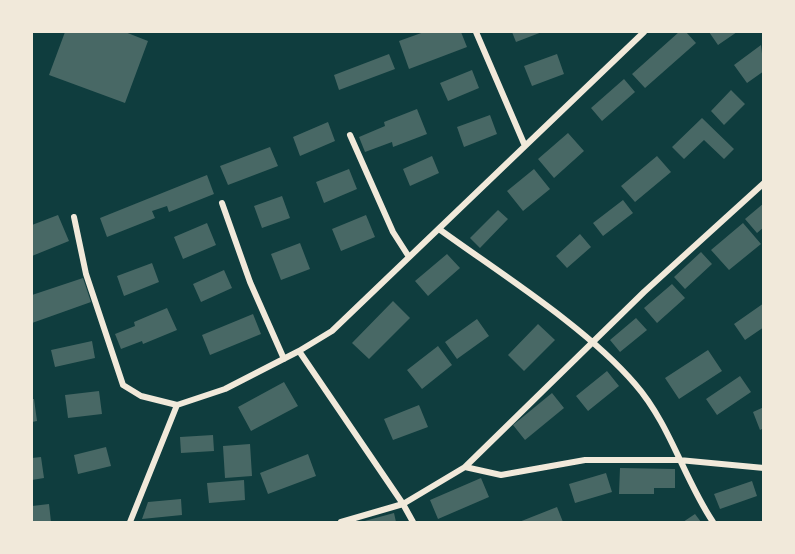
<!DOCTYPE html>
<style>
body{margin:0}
#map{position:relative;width:795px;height:554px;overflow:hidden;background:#0f3d3e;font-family:"Sofia Sans Condensed",sans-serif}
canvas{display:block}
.frame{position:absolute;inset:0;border:33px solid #f1e9da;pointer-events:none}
</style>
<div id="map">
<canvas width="795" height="554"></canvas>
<div class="frame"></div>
</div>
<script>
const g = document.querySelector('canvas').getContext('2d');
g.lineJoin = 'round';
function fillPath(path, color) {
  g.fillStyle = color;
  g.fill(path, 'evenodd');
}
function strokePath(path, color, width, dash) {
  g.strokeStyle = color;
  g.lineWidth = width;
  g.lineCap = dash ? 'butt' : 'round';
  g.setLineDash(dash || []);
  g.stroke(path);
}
fillPath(new Path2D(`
 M65,32h60l23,9 -23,62 -76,-28z
 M424,32h37l6,15 -58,22 -10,-28z
 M512,32h30l-26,10z
 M679,32h7l10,11 -51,45 -13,-14z
 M709,32h28l-19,13z
 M761,45l3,26 -17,12 -13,-18z
 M389,54l6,15 -56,21 -5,-15z
 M557,54l7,20 -32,12 -8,-20z
 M472,70l7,18 -31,13 -8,-18z
 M624,79l11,13 -33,29 -11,-13z
 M731,90l14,14 -21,21 -13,-14z
 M417,109l10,25 -34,13 -1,-5 -27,10 -6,-15 26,-11 -1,-4z
 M490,115l7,19 -33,13 -7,-20z
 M702,118l32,31 -10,10 -20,-19 -20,19 -12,-12z
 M328,122l7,19 -35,15 -7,-19z
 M568,133l16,18 -30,27 -16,-19z
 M270,147l8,19 -50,19 -8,-19z
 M432,156l7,17 -29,13 -7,-17z
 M657,156l14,16 -36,30 -14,-16z
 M349,169l8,20 -33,14 -8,-21z
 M534,169l16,20 -27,22 -16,-20z
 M207,175l7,19 -45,18 -2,-6 -15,5 3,7 -48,19 -7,-19z
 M282,196l8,22 -28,10 -8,-22z
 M623,200l10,13 -30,23 -10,-13z
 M764,203v24l-7,6 -12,-14z
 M498,210l10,9 -28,29 -10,-10z
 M58,215l11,26 -37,15v-31z
 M366,215l9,22 -34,14 -9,-22z
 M207,223l9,22 -33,14 -9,-22z
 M743,223l18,21 -32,26 -18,-20z
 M580,234l11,13 -24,21 -11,-12z
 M300,243l10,26 -29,11 -10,-26z
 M701,252l11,12 -27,25 -11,-12z
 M447,254l13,14 -32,28 -13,-15z
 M152,263l7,19 -35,14 -7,-20z
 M224,270l8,18 -31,14 -8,-18z
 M83,278l8,24 -59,21v-28z
 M672,284l13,14 -28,25 -13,-15z
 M393,301l17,17 -41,41 -17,-16z
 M764,303v24l-19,13 -11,-16z
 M167,308l10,22 -34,14 -1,-3 -21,8 -6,-15 20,-8 -1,-4z
 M253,314l8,20 -51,21 -8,-20z
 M636,318l11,12 -27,22 -10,-12z
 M477,319l12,17 -32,23 -12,-17z
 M538,324l17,16 -31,31 -16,-16z
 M92,341l3,17 -40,9 -4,-17z
 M438,346l14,19 -30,24 -15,-19z
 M708,350l14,21 -43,28 -14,-21z
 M607,371l12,15 -31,25 -12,-15z
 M740,376l11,16 -34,23 -11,-16z
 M284,382l14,24 -47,25 -13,-24z
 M99,391l3,23 -34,4 -3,-23z
 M552,393l12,15 -39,32 -12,-15z
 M32,399h2l3,22 -5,1z
 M419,405l9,22 -35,13 -9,-21z
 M764,407v21l-4,2 -7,-18z
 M213,435l1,16 -33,2 -1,-16z
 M250,444l2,32 -27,2 -2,-32z
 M106,447l5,19 -33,8 -4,-19z
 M308,454l8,22 -48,18 -8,-21z
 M41,457l3,21 -12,2v-22z
 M620,468l55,1v19h-21v6h-35z
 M606,473l6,19 -37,11 -6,-19z
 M481,478l8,19 -51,22 -8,-19z
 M244,480l1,20 -36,3 -2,-20z
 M752,481l5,15 -37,13 -6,-15z
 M181,499l1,16 -40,4 6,-17z
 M49,504l2,18h-19v-16z
 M557,507l6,15h-44z
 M394,513l2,9h-35z
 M695,514l6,8h-18z`), '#486865');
strokePath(new Path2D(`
 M476,32l49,114
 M350,135l43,97 16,25
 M222,203l28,79 34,77
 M74,217l12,57 37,111 18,11 36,9 48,-16 74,-38
 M439,229c62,45 147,98 196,155 35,40 49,95 78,138
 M465,467l36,8 84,-15h94l85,8
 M130,522l47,-117
 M341,522l62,-18 62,-37 179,-175 120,-109
 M413,522l-10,-18 -104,-153 33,-20 312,-299`), '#f1e9da', 6);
</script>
